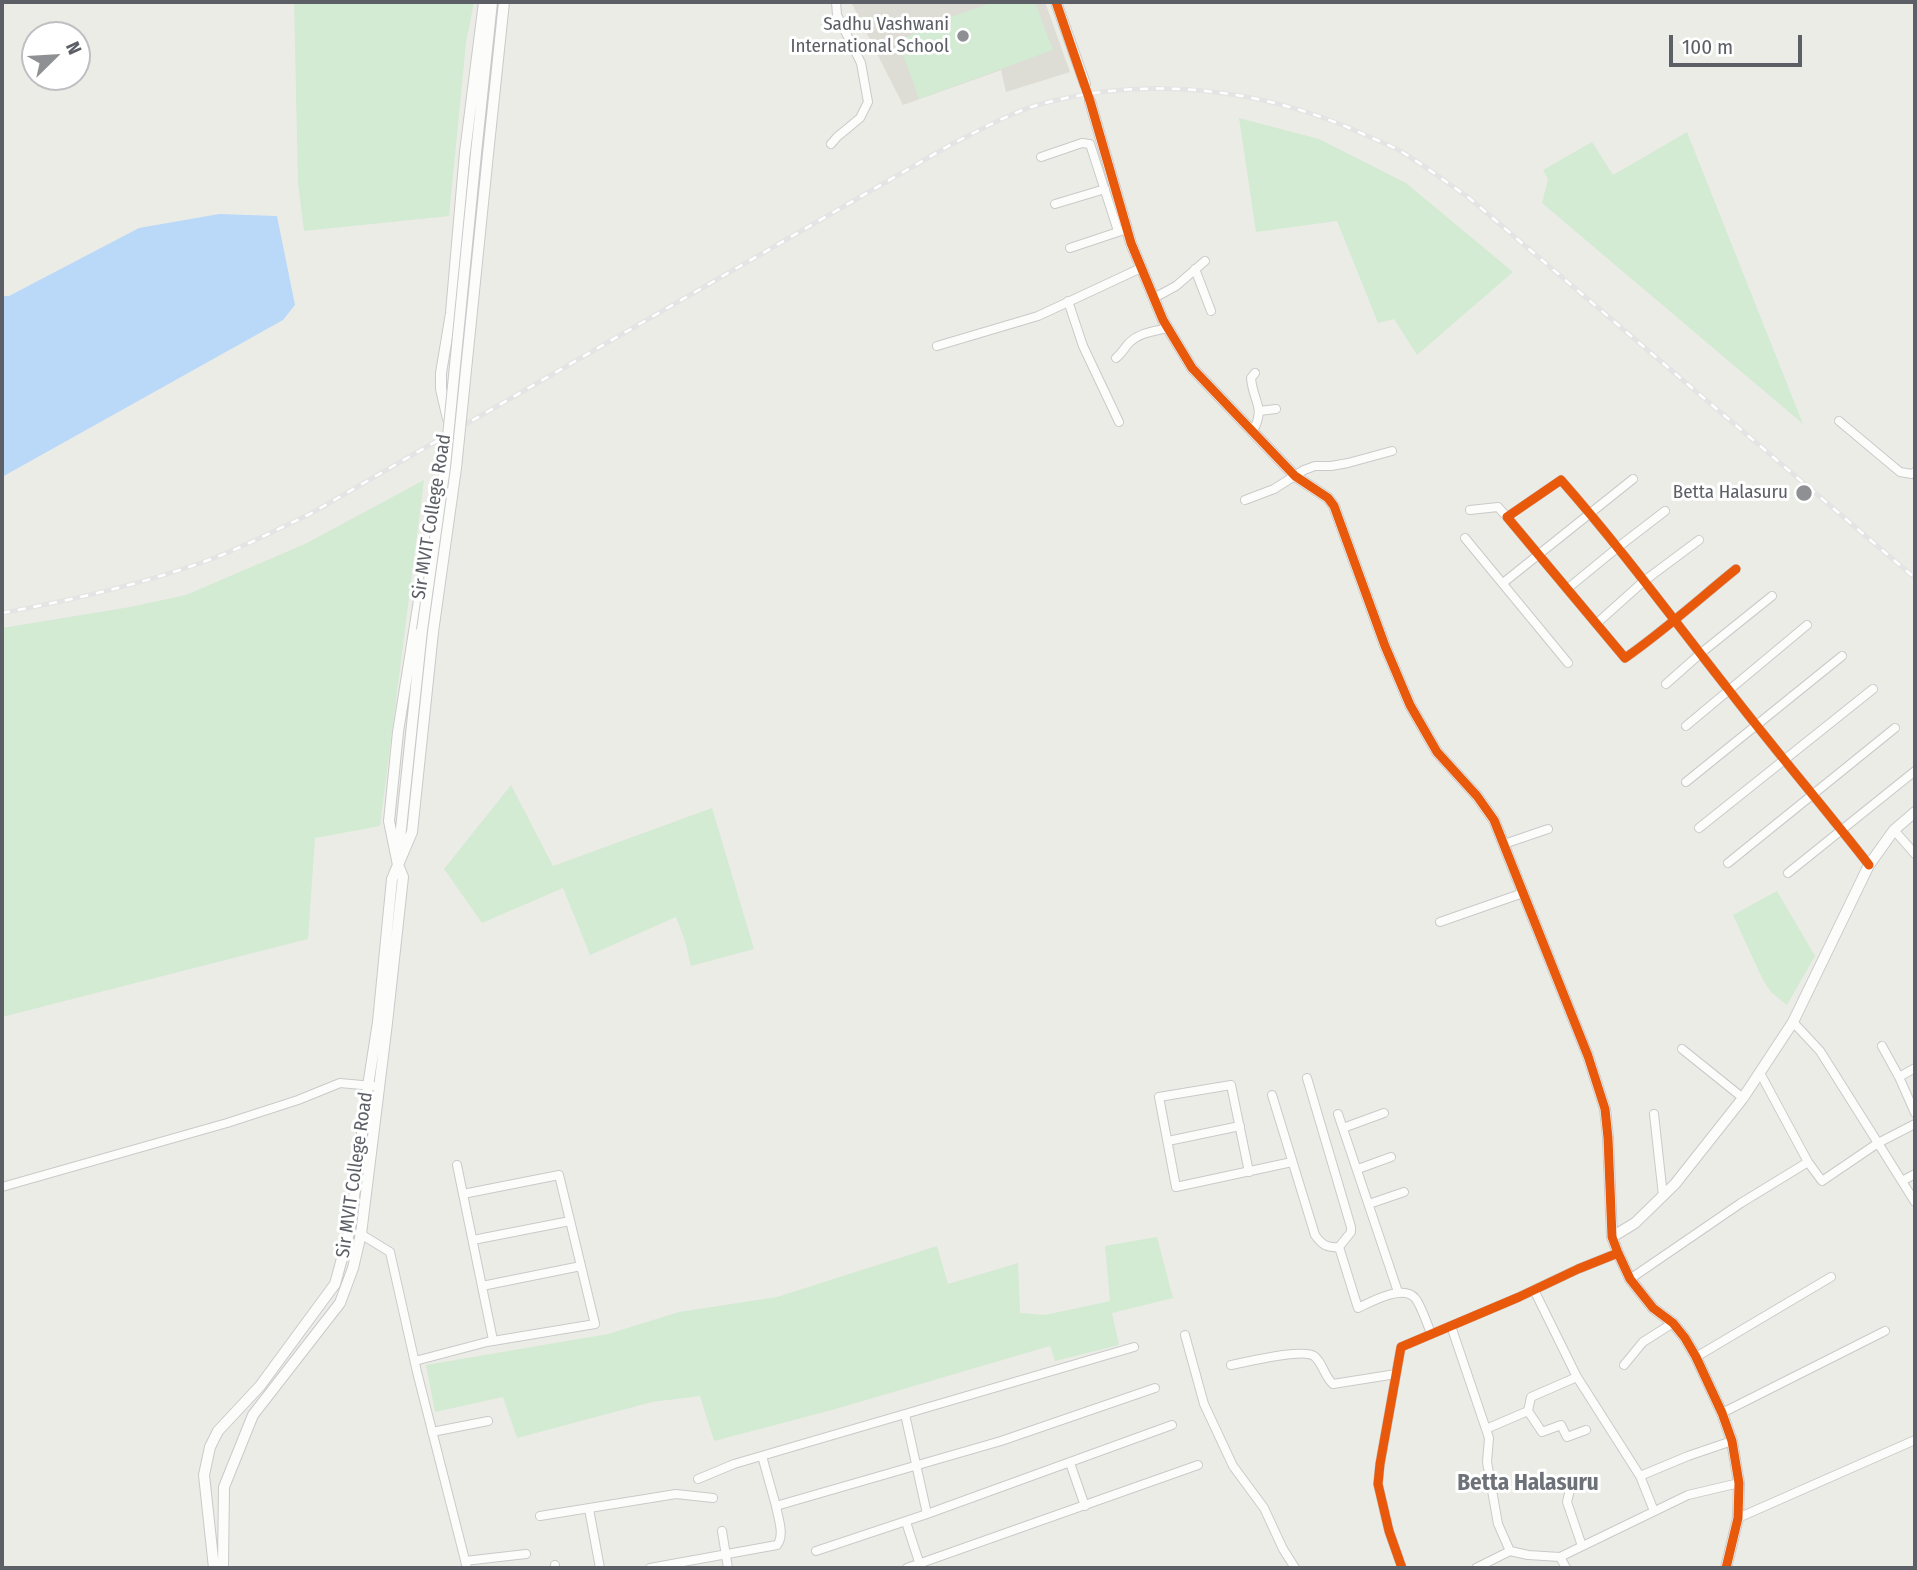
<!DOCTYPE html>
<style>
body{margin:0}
#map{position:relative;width:1917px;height:1570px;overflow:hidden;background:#ecece7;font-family:"Fira Sans Condensed",sans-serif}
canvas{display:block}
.frame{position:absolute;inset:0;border:4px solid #5c5f66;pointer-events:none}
.north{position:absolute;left:21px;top:21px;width:70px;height:70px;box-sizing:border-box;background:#fff;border:2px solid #bebfc2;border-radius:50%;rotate:66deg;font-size:19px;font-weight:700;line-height:28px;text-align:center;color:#5c5f66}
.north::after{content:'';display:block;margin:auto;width:24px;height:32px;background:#8e9093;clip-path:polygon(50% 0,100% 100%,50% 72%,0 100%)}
.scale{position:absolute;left:1669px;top:35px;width:133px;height:32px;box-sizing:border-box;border:4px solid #5c5f66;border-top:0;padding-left:9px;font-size:21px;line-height:24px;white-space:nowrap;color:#5c5f66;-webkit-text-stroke:5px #fff;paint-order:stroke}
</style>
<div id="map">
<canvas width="1917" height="1570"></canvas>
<div class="frame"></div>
<div class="north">N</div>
<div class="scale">100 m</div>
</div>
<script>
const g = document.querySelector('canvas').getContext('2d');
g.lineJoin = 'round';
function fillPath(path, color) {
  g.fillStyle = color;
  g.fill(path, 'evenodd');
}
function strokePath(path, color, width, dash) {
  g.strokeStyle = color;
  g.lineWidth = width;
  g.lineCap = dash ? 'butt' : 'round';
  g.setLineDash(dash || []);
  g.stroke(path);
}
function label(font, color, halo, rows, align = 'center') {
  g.font = font + ' "Fira Sans Condensed",sans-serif';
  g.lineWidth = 6;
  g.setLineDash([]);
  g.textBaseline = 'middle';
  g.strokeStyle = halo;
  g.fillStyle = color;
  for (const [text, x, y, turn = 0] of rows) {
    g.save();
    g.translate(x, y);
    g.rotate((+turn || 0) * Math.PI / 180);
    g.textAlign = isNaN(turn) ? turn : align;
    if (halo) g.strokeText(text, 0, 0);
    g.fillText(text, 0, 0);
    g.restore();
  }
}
fillPath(new Path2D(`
 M851,2h194l25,70 -64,20 -5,-22 -98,35z`), '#dddcd5');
fillPath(new Path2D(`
 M294,2h180l-8,41 -17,173 -145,15 -6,-48z
 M993,2h42l18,48 -134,49 -21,-58 47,-22z
 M1239,118l80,21 87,44 107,89 -96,83 -23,-36 -16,4 -41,-102 -81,11z
 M1687,132l116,292 -261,-221 6,-24 -5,-9 49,-28 21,33z
 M424,480l-44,346 -65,12 -7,101 -306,78v-389l128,-21 56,-12 119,-51z
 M511,785l42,81 159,-58 42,141 -63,17 -6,-25 -9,-24 -86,38 -27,-67 -81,35 -38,-54z
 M1777,891l38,65 -28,49 -16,-13 -8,-12 -30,-65z
 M1157,1237l16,61 -61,15 7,32 -64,16 -5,-15 -218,64 -118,31 -14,-45 -48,6 -135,36 -14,-41 -68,15 -9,-47 182,-31 71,-22 98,-15 160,-51 11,38 70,-21 2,50 25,2 65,-14 -5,-55z`), '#d3ead3');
fillPath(new Path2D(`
 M219,214l58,2 18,89 -12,15 -281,157v-181h7l130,-68z`), '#bad8f8');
const street = new Path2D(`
 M831,144l6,-7 23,-19 8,-16 -7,-39 -24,-48 -1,-13
 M1041,157l41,-14 8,1 28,87
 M1055,204l50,-15
 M1070,248l51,-17
 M1195,269l16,42
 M1154,298l22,-12 29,-25
 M1068,301l15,45 36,76
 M937,346l101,-30 103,-48
 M1116,358c5,-4 8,-9 12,-14 10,-11 26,-13 40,-16
 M1259,411l17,-2
 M1839,421l61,51 12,2 3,-2
 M1253,431c13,-24 0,-29 -2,-53l4,-5
 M1245,500l29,-11 30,-19 11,-4h16l17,-3 44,-12
 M1470,510l28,-3 9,10
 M1465,538l103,125
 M1736,569c-37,30 -72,62 -111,89l-118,-141 54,-37c59,67 112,139 167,209 46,60 95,117 141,176
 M1503,583l130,-104
 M1567,589l50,-41 48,-37
 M1596,624l48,-43 55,-41
 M1666,684l35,-31 71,-57
 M1686,726l121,-101
 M1686,782l156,-126
 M1699,828l174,-139
 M1894,830l21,24
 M1504,844l44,-15
 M1728,863l167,-135
 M1788,873l127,-102
 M1440,922l83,-29
 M1882,1046l17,31 16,36
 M1682,1049l61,49
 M1760,1073l48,89
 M1899,1077l16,-9
 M1272,1095l43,140c7,10 12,13 24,12l12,-15v-5l-44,-149
 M1338,1114l60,178
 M1654,1114l9,82
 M1915,1124l-37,19 37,59
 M1343,1128l41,-15
 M1168,1141l72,-15
 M457,1165l36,175
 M1358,1169l33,-12
 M1249,1172l-18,-87 -72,12 17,90 116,-25
 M1902,1181l13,-7
 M2,1187l225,-64 71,-23 42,-17 33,3
 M1369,1204l35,-12
 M359,1233l31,19 27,120 50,196
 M473,1240l97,-19
 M1339,1247l19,61c13,-6 45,-24 57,-10 6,7 12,26 16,35
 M1630,1279l111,-76 67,-41 14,19 56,-38 -58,-92 -27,-29
 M482,1286l99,-20
 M1451,1326l38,112 -2,24 11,62 12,27 18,4 32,2 6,11
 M1185,1335l19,69 29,62 31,42 19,41 12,19
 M1696,1357l135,-80
 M415,1361l72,-19 108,-18 -36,-149 -96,19
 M1231,1365c16,-3 72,-17 83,-9 9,7 10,20 19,28l63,-10
 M1624,1365l19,-23 30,-19
 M1577,1377l63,99
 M1528,1411l14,21 19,-7 6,12 19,-7
 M1722,1413l163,-82
 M905,1414l22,100
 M1486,1429l42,-18 3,-14 46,-20 -43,-87
 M432,1432l56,-11
 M762,1456l14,50 225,-65 154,-53
 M1070,1463l15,43
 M698,1479l36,-15 400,-117
 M1571,1485l-4,17 15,44
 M589,1509l11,59
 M1654,1511l-14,-35 48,-20 44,-15
 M540,1516l136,-22 37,4
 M1738,1518l177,-78
 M906,1522l15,46
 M722,1531l6,37
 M816,1551l111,-37 245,-89
 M1560,1557l128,-62 51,-12
 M465,1561l61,-7
 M555,1565v3
 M650,1568l127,-23c8,-10 1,-27 -1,-39
 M907,1568l291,-103
 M1402,1568l-13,-37 -11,-47 2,-20 21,-117 118,-50 59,-28 40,-16
 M1476,1568l34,-17`);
const secondary = new Path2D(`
 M1056,2l29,82
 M1090,101l41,142 32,77 29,48 103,108 33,22 6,8 51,140 25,59 27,47 40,44 17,24 94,236 17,53 3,29 4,99 6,16 12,26 23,29 20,15 12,15 11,19 26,56 10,28 7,42 -1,35 -12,50
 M476,153l16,-151
 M488,154l16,-152
 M448,419l-7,-30v-16l10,-60 14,-161 19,-150
 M399,848l23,-218
 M1612,1237l23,-14 40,-39 68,-86 50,-76 76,-157 25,-35 21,-18
 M214,1568l-10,-93 6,-28 8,-16 42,-45 75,-102 15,-55 18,-143 10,-64 14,-143 20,-47 21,-200
 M223,1568l1,-81 29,-72 87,-112 13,-35 8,-34 26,-211 16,-146 -5,-12 -9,-44 9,-89 37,-232`);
strokePath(street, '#c9cac9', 10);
strokePath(secondary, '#c9cac9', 12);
strokePath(street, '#fcfcfb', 8);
strokePath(secondary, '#fcfcfb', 10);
const rail = new Path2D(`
 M2,613c69,-13 138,-28 204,-52 36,-13 70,-31 104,-47l642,-370c28,-14 63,-34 93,-41 106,-28 220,-14 318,31 13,6 27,11 39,18 23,14 44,30 66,45l447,381`);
strokePath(rail, '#e4e4e4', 5);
strokePath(rail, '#fff', 2.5, [8]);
const secondaryBridge = new Path2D(`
 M422,630l23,-163 31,-314
 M433,632l23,-164 32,-314`);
strokePath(secondaryBridge, '#c9cac9', 12, []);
strokePath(secondaryBridge, '#fcfcfb', 10);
strokePath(new Path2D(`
 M1056,2l34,99 41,142 32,77 29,48 103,108 33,22 6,8 51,140 25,59 27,47 40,44 17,24 94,236 17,53 3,29 4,99 6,16 12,26 23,29 20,15 12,15 11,19 26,56 10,28 7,42 -1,35 -12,50
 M1736,569c-37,30 -72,62 -111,89l-118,-141 54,-37c59,67 112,139 167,209 46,60 95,117 141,176
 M1402,1568l-13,-37 -11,-47 2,-20 21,-117 118,-50 59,-28 40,-16`), '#e8590c', 9);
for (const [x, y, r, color] of [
 [963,36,7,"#8e9093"],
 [1804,493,9,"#8e9093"]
]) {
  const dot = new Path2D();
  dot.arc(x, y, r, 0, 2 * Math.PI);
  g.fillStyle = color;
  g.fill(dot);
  strokePath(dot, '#fff', 2.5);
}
label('19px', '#5c5f66', '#fff', [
 ["Sadhu Vashwani",949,25],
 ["International School",949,47],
 ["Betta Halasuru",1788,493]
], 'right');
label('19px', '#5c5f66', '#fff', [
 ["Sir MVIT College Road",432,517,-81],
 ["Sir MVIT College Road",355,1175,-82]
]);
label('bold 23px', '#6d7178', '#fff', [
 ["Betta Halasuru",1528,1484]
]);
</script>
